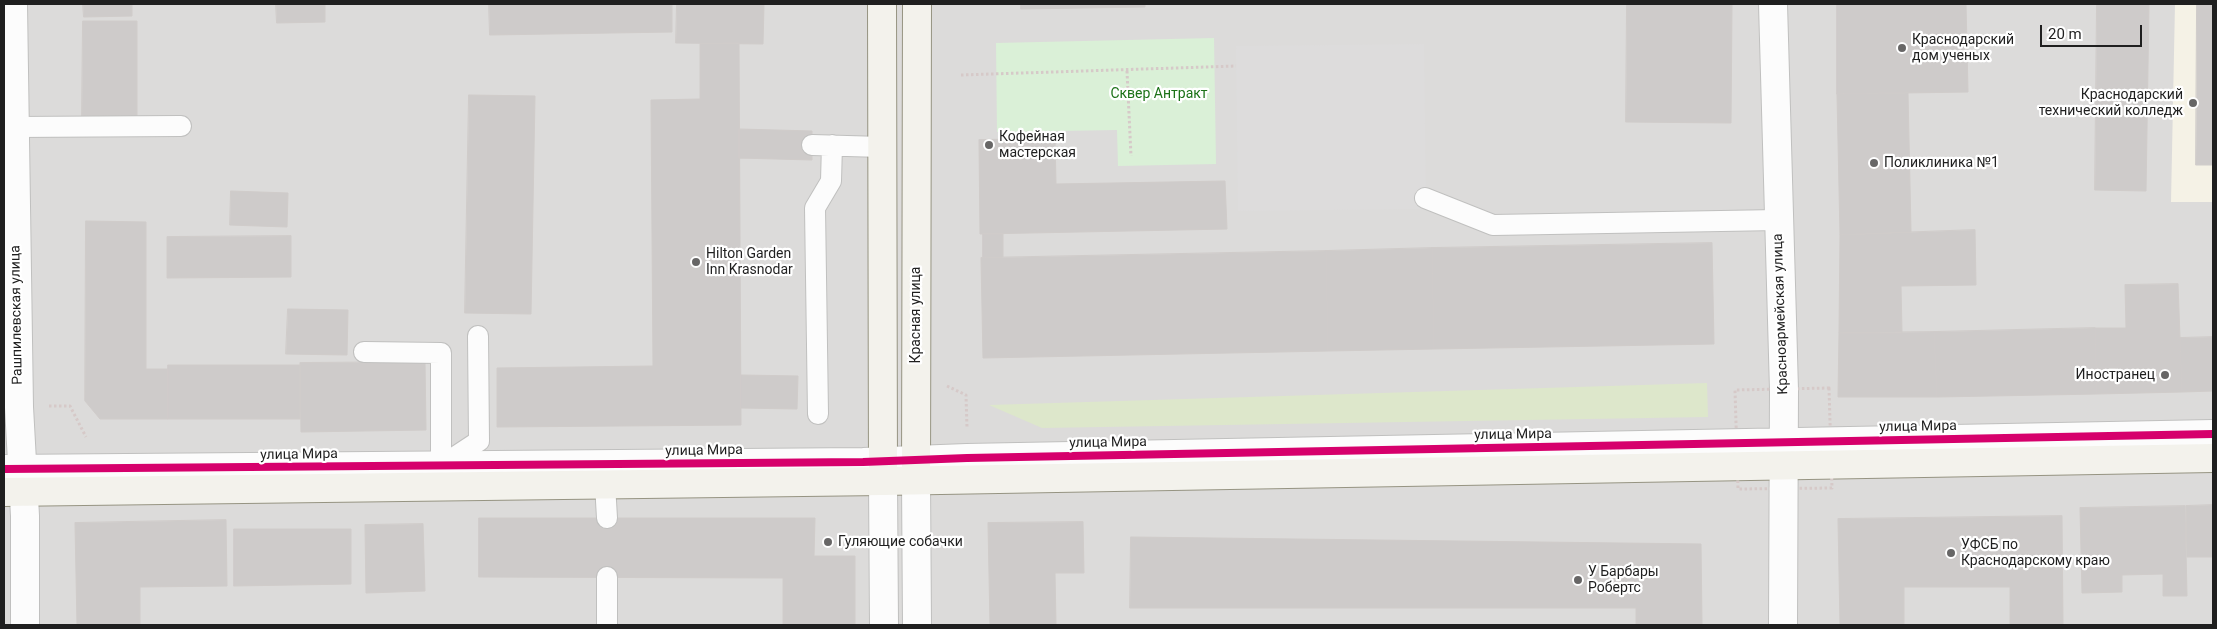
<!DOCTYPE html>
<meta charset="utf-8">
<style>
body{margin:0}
#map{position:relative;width:2217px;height:629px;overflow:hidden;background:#edebe9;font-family:Roboto,sans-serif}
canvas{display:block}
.frame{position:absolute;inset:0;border:5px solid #1f1f1f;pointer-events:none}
.scale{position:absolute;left:2040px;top:25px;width:102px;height:22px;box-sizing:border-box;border:2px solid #1f1f1f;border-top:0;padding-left:6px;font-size:15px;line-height:18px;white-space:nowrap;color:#1f1f1f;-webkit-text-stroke:4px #fff;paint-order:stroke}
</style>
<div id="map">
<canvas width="2217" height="629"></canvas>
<div class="frame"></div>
<div class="scale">20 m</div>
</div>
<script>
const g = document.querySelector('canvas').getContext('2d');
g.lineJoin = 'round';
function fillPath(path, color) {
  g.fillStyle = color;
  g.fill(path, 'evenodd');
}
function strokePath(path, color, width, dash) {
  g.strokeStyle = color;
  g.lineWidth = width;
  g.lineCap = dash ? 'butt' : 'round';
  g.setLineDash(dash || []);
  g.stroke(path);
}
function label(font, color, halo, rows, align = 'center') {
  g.font = font + ' Roboto,sans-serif';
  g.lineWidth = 4.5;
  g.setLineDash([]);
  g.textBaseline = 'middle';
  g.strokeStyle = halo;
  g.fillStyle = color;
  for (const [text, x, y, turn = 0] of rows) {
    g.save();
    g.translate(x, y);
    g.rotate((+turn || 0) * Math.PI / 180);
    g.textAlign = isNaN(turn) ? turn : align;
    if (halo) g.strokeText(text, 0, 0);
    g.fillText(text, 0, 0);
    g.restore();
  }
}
fillPath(new Path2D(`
 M4,4h2209v621h-2209z`), '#dcdbda');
fillPath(new Path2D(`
 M2175,4h38v198h-42z`), '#f5f2e6');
fillPath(new Path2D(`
 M1707,383l1,34 -666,11 -53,-23z`), '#dde7cb');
fillPath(new Path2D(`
 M1214,38l2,126 -98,2 -1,-36 -120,2 -1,-89z`), '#daf0d7');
fillPath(new Path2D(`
 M1424,44l2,165 -188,2 -2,-165z`), '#dddcdc');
const building = new Path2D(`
 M83,4h49v12l-48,1z
 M276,4h49v18l-48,1z
 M489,4h183v28l-182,3z
 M677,4h87l-1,40 -87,-1z
 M1021,4h124v3l-124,2z
 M1627,4h105l-1,119 -105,-1z
 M1837,4h129l2,88 -131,2z
 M2097,4h52l-3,187 -51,-1z
 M2197,4h16v161h-17z
 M83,21h54v95h-55z
 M739,43l2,382 -244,2v-59l156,-2 -2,-266 49,-1v-55z
 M1908,93l3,139 -71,3 -3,-141z
 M469,95l66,1 -4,218 -66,-1z
 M739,129l73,2v29l-73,-2z
 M1055,139l1,45 169,-3 2,48 -247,5 -1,-94z
 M231,191l57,2 -1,34 -57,-2z
 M86,221l60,1v147h22v50h-68l-15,-18z
 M1975,230l1,55 -75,1 1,47h-63l1,-98z
 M983,234h20v23l-20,1z
 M291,236v41l-124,1v-41z
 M1712,243l2,101 -280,5 -2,-101z
 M1432,248l2,101 -106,2 -2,-100z
 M1326,251l2,100 -345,7 -2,-100z
 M2178,284l4,108 -85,2 -2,-66h31l-1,-43z
 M288,309l60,1 -1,45 -61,-1z
 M2095,328l2,66 -160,3 -3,-65z
 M1934,332l3,65h-99l1,-64z
 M2213,337v54l-31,1 -2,-54z
 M425,362l1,68 -125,2 -1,-69z
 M168,365h132v54h-132z
 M741,375l57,1 -1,33 -56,-1z
 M2213,505v52h-26l-1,-51z
 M2185,506l2,90h-24v-22l-41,1v17l-40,1 -2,-85z
 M2062,516l1,109h-53v-38h-106v38h-64l-2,-106z
 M479,518h336l-1,38h41v69h-72v-47l-304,-1z
 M226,520l1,66 -87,1v38h-63l-2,-102z
 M1083,522l1,51h-29l1,52h-66l-2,-102z
 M423,524l2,67 -59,2 -1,-68z
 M234,529h117v55l-117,2z
 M1131,537l570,7 1,81h-66v-17h-506z`);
fillPath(building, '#cecbca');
strokePath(building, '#d0ccca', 1);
const service = new Path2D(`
 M15,127l166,-1
 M812,145l70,2
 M1425,198l68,27 285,-5
 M364,352l77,1v126
 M818,414l-3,-206 16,-27 1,-36
 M441,466l38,-25 -1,-105
 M605,484l2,34
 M607,625v-48`);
const tertiary = new Path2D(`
 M13,4l6,403 6,109v109
 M1773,4l11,386 -1,235
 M4,469l859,-7 104,-4 1246,-24
 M916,480l1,145
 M883,481l1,144`);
const secondary = new Path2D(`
 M882,4l1,477
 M916,480l1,-476
 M4,492l879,-11 1330,-23`);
strokePath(service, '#c0c0bf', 22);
strokePath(tertiary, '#c0c0bf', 30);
strokePath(secondary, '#969482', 30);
strokePath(new Path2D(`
 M1127,71l4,85
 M961,75l275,-9
 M947,386l19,9 1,33
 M1829,388l3,100 -94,1 -3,-99z
 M49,406h21l16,31`), '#d6c9c8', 3, [2.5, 2.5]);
strokePath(service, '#fcfcfc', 20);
strokePath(tertiary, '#fcfcfc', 28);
strokePath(secondary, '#f3f2ec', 28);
strokePath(new Path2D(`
 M4,469l859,-7 104,-4 1246,-24`), '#d6006c', 8);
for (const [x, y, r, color] of [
 [1902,48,5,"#676666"],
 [2193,103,5,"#676666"],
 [989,145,5,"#676666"],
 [1874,163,5,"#676666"],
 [696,262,5,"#676666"],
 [2165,375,5,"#676666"],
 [828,542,5,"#676666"],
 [1951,553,5,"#676666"],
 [1578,580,5,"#676666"]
]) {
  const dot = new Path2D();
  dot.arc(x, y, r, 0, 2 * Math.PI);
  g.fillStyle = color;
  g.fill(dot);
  strokePath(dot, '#fff', 2);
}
label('14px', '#1f1f1f', '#fff', [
 ["Краснодарский",1912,40],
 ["дом ученых",1912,56],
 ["Краснодарский",2183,95,"right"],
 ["технический колледж",2183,111,"right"],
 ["Кофейная",999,137],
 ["мастерская",999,153],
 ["Поликлиника №1",1884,163],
 ["Hilton Garden",706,254],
 ["Inn Krasnodar",706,270],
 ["Иностранец",2155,375,"right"],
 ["Гуляющие собачки",838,542],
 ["УФСБ по",1961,545],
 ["Краснодарскому краю",1961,561],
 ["У Барбары",1588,572],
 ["Робертс",1588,588]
], 'left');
label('14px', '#1c7218', '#fff', [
 ["Сквер Антракт",1159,94]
]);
label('14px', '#1f1f1f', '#fff', [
 ["Красноармейская улица",1781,314,-92],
 ["Рашпилевская улица",17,315,-91],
 ["Красная улица",916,315,-90],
 ["улица Мира",1918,427,-1],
 ["улица Мира",1513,435,-1],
 ["улица Мира",1108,443,-1],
 ["улица Мира",704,451,-1],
 ["улица Мира",299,455,-1]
]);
</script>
